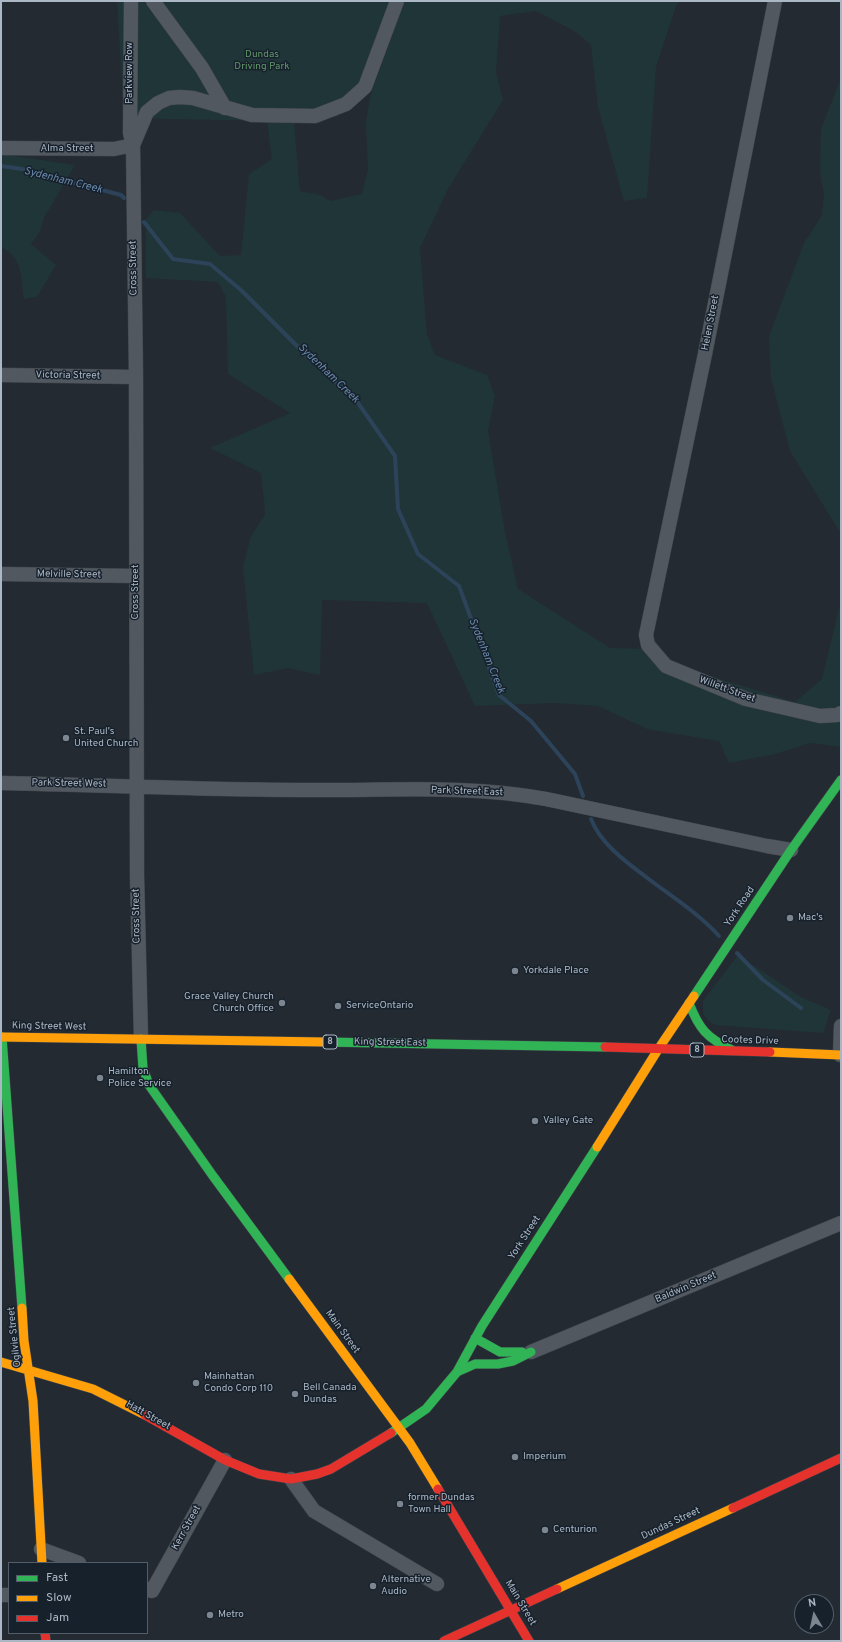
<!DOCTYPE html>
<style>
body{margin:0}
#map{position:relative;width:842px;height:1642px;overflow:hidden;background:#232a31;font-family:Overpass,sans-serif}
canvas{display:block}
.frame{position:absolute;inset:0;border:2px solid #abb7c5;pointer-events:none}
.legend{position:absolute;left:8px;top:1562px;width:140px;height:72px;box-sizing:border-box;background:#17212c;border:1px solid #525d69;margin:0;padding:5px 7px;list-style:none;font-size:12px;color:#abb7c5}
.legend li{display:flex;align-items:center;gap:8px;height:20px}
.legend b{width:20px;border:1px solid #525d69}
.north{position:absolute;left:794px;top:1594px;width:40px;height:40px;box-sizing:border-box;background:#17212c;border:1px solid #525d69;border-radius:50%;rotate:351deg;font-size:11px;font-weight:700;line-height:16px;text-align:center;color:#abb7c5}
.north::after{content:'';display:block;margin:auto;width:14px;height:18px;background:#7b8691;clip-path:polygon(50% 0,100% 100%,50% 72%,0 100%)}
</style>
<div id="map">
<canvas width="842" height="1642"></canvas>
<div class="frame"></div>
<ul class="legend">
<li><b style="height:5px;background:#30b455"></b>Fast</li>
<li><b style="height:5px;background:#ff9f0a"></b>Slow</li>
<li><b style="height:5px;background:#e5322d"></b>Jam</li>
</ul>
<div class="north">N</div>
</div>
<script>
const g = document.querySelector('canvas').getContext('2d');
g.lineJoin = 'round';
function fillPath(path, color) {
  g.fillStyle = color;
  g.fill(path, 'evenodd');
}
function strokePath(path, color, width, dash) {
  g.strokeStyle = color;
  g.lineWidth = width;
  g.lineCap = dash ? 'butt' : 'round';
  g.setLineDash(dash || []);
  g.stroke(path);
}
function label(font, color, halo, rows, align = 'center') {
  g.font = font + ' Overpass,sans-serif';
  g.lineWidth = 3;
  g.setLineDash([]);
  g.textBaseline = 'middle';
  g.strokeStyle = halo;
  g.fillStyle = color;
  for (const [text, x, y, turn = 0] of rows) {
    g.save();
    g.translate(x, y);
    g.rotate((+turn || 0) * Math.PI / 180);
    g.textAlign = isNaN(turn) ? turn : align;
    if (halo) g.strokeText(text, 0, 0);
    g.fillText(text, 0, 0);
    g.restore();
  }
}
fillPath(new Path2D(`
 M117,1h563l-4,5 -20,61 -9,131 -23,3 -26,-94 -7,-62 -15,-13 -40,-21 -36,5 -4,57 7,27 -55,89 -28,59 7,87 8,20 52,20 8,21 -7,35 17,101 13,57 92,59 40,1 21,15 124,38 27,-23 19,-79v103l-2,1 2,3v40l-31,-4 -35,11 -46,9 -10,-22 -72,-12 -49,-23 -42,-3 -81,3 -48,-103 -105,-3 -2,75 -32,-7 -34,7 -11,-108 8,-31 14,-21 -1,-16 -3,-26 -51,-25 80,-35 -62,-39 -2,-77 -8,-15 -72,-4v-59l8,-9 26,3 40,43 21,-1 8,-81 23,-15 -5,-38 -143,-3zM395,27l-25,70 -4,26 2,46 -6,25 -32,7 -10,-6 -20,-4 -6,-68 -22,-2 65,-4 27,-28z
 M841,78v456l-51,-83 -19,-73 -2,-42 35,-93 18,-28 2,-20 -4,-24 1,-42z
 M1,154l74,11 -31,53 -5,15 -8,11 25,21 -19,32 -13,2c-4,-22 0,-40 -23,-52z
 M738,955l63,42 30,13 -8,23 -108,-8c-11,-7 -13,-10 -12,-24z`), '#203537');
strokePath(new Path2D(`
 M1,166l21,3 99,26 3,3
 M144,222l29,37 37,5 32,27 66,66 48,43 39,56 3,53 20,45 41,32 40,109 32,26 44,53 8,22
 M591,819c10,26 38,45 59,61 24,18 49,34 69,56
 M737,953l26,27 38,28`), '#2c435a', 4);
const street = new Path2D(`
 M131,1l-1,132 3,12 3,232 1,498 4,164
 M153,1l49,67 23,40
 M775,1l-70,353 -59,281 2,10 18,21 80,33 74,17 17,-1 4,-2
 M133,145l14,-33 11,-9 11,-5 11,-1 13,1 59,17 63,1 31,-12 19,-17 32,-86
 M1,148l113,1 19,-4
 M1,375l135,2
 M1,574l135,2
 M1,783c101,2 202,7 303,7 80,1 163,-6 242,9l221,47 24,4
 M840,1055l1,-29
 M531,1352l310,-129
 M291,1479l23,32 123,73
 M41,1549l38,14
 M147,1589l5,2 73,-131
 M1,1595h8`);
const fast = new Path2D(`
 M694,996l97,-146 50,-70
 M689,1003c10,26 18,35 43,47
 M2,1037l20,271
 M141,1039l2,29 6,17 64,91 76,103
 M324,1042l281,5
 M475,1338l25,14h22
 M457,1372l18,-8h23l15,-3 18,-9
 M391,1433l35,-24 31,-37 25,-46 115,-179`);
const slow = new Path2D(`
 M1,1037l323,5
 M770,1052l71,3
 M597,1147l62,-99 35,-52
 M289,1279l121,164 28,46
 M22,1308l2,33 9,60 9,162
 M1,1362l92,27 52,26
 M557,1589l176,-81`);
const jam = new Path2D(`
 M605,1047l165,5
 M145,1415l80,45 34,14 32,5 26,-5 14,-5 60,-36
 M438,1489l91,152
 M733,1508l108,-50
 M45,1633l1,8
 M444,1641l113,-52`);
strokePath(street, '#3f454b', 15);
strokePath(fast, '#3f454b', 10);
strokePath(slow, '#3f454b', 10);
strokePath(jam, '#3f454b', 10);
strokePath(street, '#525860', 14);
strokePath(fast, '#30b455', 9);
strokePath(slow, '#ff9f0a', 9);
strokePath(jam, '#e5322d', 9);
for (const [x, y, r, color] of [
 [66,738,4,"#7b8691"],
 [790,918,4,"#7b8691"],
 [515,971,4,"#7b8691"],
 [282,1003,4,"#7b8691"],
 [338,1006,4,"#7b8691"],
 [100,1078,4,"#7b8691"],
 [535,1121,4,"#7b8691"],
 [196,1383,4,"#7b8691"],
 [295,1394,4,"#7b8691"],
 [515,1457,4,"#7b8691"],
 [400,1504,4,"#7b8691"],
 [545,1530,4,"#7b8691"],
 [373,1586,4,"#7b8691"],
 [210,1615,4,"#7b8691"]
]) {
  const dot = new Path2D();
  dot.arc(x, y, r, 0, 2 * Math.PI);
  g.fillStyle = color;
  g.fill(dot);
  strokePath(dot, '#17212c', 1.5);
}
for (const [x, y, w] of [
 [330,1042,14],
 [697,1050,14]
]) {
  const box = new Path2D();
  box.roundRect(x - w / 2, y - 7, w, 14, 3);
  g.fillStyle = '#17212c';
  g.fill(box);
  strokePath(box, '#abb7c5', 1);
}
label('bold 9px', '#abb7c5', null, [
 ["8",330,1042],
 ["8",697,1050]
]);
label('10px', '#619769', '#17212c', [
 ["Dundas",262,55],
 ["Driving Park",262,67]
]);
label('10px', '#abb7c5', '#17212c', [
 ["Parkview Row",130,73,-90],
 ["Alma Street",67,149],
 ["Cross Street",134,268,-91],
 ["Helen Street",711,323,-79],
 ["Victoria Street",68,376,1],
 ["Melville Street",69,575,1],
 ["Cross Street",136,592,-90],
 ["Willett Street",727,690,20],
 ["Park Street West",69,784,1],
 ["Park Street East",467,792,2],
 ["York Road",740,907,-56],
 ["Cross Street",137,916,-91],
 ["King Street West",49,1027,1],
 ["Cootes Drive",750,1041,2],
 ["King Street East",390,1043,1],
 ["York Street",525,1238,-57],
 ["Baldwin Street",686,1288,-23],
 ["Main Street",342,1332,54],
 ["Ogilvie Street",15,1337,-96],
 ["Hatt Street",148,1416,29],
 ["Dundas Street",671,1524,-25],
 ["Kerr Street",187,1528,-61],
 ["Main Street",520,1603,59]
]);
label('10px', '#abb7c5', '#17212c', [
 ["St. Paul's",74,732],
 ["United Church",74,744],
 ["Mac's",798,918],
 ["Yorkdale Place",523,971],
 ["Grace Valley Church",274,997,"right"],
 ["Church Office",274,1009,"right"],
 ["ServiceOntario",346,1006],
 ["Hamilton",108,1072],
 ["Police Service",108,1084],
 ["Valley Gate",543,1121],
 ["Mainhattan",204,1377],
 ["Condo Corp 110",204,1389],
 ["Bell Canada",303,1388],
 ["Dundas",303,1400],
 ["Imperium",523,1457],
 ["former Dundas",408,1498],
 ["Town Hall",408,1510],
 ["Centurion",553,1530],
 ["Alternative",381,1580],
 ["Audio",381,1592],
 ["Metro",218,1615]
], 'left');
label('italic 11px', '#688aac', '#17212c', [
 ["Sydenham Creek",63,181,14],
 ["Sydenham Creek",328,374,44],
 ["Sydenham Creek",486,656,68]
]);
</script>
